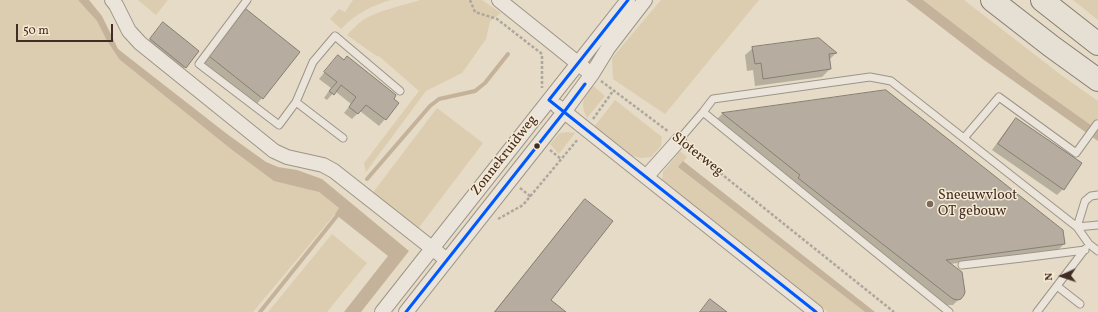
<!DOCTYPE html>
<style>
body{margin:0}
#map{position:relative;width:1098px;height:312px;overflow:hidden;background:#e5dbc6;font-family:Vollkorn,serif}
canvas{display:block}
.north{position:absolute;left:1042px;top:256px;width:40px;height:40px;-webkit-text-stroke:3px #f7ead2;paint-order:stroke;rotate:267deg;font-size:11px;font-weight:700;line-height:16px;text-align:center;color:#412d25}
.north::after{content:'';display:block;margin:auto;width:14px;height:18px;background:#412d25;clip-path:polygon(50% 0,100% 100%,50% 72%,0 100%)}
.scale{position:absolute;left:16px;top:24px;width:97px;height:18px;box-sizing:border-box;border:2px solid #412d25;border-top:0;padding-left:5px;font-size:12px;line-height:14px;white-space:nowrap;color:#412d25;-webkit-text-stroke:3px #f7ead2;paint-order:stroke}
</style>
<div id="map">
<canvas width="1098" height="312"></canvas>
<div class="north">N</div>
<div class="scale">50 m</div>
</div>
<script>
const g = document.querySelector('canvas').getContext('2d');
g.lineJoin = 'round';
function fillPath(path, color) {
  g.fillStyle = color;
  g.fill(path, 'evenodd');
}
function strokePath(path, color, width, dash) {
  g.strokeStyle = color;
  g.lineWidth = width;
  g.lineCap = dash ? 'butt' : 'round';
  g.setLineDash(dash || []);
  g.stroke(path);
}
function label(font, color, halo, rows, align = 'center') {
  g.font = font + ' Vollkorn,serif';
  g.lineWidth = 3;
  g.setLineDash([]);
  g.textBaseline = 'middle';
  g.strokeStyle = halo;
  g.fillStyle = color;
  for (const [text, x, y, turn = 0] of rows) {
    g.save();
    g.translate(x, y);
    g.rotate((+turn || 0) * Math.PI / 180);
    g.textAlign = isNaN(turn) ? turn : align;
    if (halo) g.strokeText(text, 0, 0);
    g.fillText(text, 0, 0);
    g.restore();
  }
}
fillPath(new Path2D(`
 M0,0h78l19,21 9,18 13,20 181,128 19,5 21,16 -87,104h-252l-1,-1z
 M138,0h30l-12,15z
 M353,0h38c-20,6 -36,14 -50,29l-11,-10 9,-10 6,3z
 M420,0h62l19,13 -11,8 -4,18 -24,34 -36,18 -60,81 -2,-9 55,-72 -39,-34 -5,-2 -28,-20c5,-5 10,-11 16,-15 16,-10 39,-14 57,-20z
 M661,0h98l-94,114 -52,-35 -1,-21z
 M923,0h41l97,75 37,26v29l-72,-51z
 M1073,0h25v20z
 M592,85l13,11 -18,22c-7,-13 -4,-22 5,-33z
 M615,100l47,37 -1,9 -10,11 -11,1 -12,-4 -34,-27z
 M437,108l46,35 -72,95 -46,-35z
 M568,132l7,1 -16,21 -9,-10 10,-11z
 M680,151l7,6 -8,10 186,145h-37l-166,-132 1,-8z
 M332,234l35,29 -40,49h-59z`), '#dccdb1');
fillPath(new Path2D(`
 M78,0h11l13,16 16,33 109,85 39,28 12,5 19,3 25,9 87,72 -48,61h-17l44,-56 -53,-42 4,-6 -20,-16 -45,-11 -43,-32 -112,-90 -13,-20 -9,-18z
 M906,0h17l103,79 72,51v11l-114,-81z
 M683,161l192,151h-10l-187,-145z`), '#c4b39a');
fillPath(new Path2D(`
 M246,11l16,87 -7,8 -53,-42 36,-46z
 M157,30l28,37 -6,6 -35,-27z
 M753,48l83,5 -7,7 1,9 -8,8 -67,9 -2,-16 -6,1 -2,-16z
 M338,56l60,48 -19,22 -19,-15 -8,8 -8,-6 7,-9 -16,-13 -8,9 -3,-2 7,-10 -12,-9 13,-16z
 M886,91l178,153 -6,6 -108,14 13,31 -10,10h-7l-153,-121 2,-2 -79,-62 6,-6z
 M1016,119l47,70 -6,6 -65,-45 18,-25z
 M585,200l-35,100 15,12h-71l83,-104z`), '#0003');
strokePath(new Path2D(`
 M367,179l63,-73 9,-7 36,-8 10,-8 23,-29
 M260,312l80,-100`), '#c4b39a', 4);
const building = new Path2D(`
 M246,9l54,43 -37,47 -54,-43z
 M163,22l36,29 -13,17 -36,-29z
 M819,38l18,15 -8,1 2,15 -68,10 -2,-16 -6,1 -3,-17z
 M338,55l6,5 3,-4 49,39 -2,4 5,4 -13,17 -20,-15 -8,9 -9,-7 7,-10 -15,-12 -7,10 -5,-4 8,-9 -13,-10z
 M886,90l177,140 2,14 -119,16 16,12 3,20 -1,3 -3,4 -3,1 -5,-1 -155,-121 2,-3 -78,-62z
 M1016,118l66,45 -18,27 -66,-46z
 M585,199l28,22 -62,79 15,12h-71z
 M710,299l17,13h-27z`);
fillPath(building, '#b6ada0');
strokePath(building, '#867e72', 1);
const lane = new Path2D(`
 M247,0l-48,64 80,61 17,-23 17,-40 22,-26 65,55
 M296,102l47,36
 M703,112l246,200
 M964,138l35,-41 77,56 21,-29
 M679,140l24,-28 10,-13 157,-22 21,4 186,146 12,17 9,7
 M1098,195l-7,1 -6,5 -8,26 21,-2
 M962,265l60,-7 63,-8
 M1057,286l23,18
 M1037,312l48,-63`);
const street = new Path2D(`
 M112,0l4,5 13,26 11,12 134,108 13,6 36,8 11,6 113,89
 M499,0l86,69
 M557,106l259,206
 M646,177l33,-37
 M382,312l246,-312
 M406,312l158,-200 28,-38 16,-26 37,-48`);
const highway = new Path2D(`
 M992,0l59,46 47,34
 M1042,0l56,44`);
strokePath(lane, '#9d9588', 9);
strokePath(street, '#9d9588', 16);
strokePath(highway, '#867e72', 24);
strokePath(new Path2D(`
 M470,0l5,12 22,7 45,35v34
 M601,81l68,51
 M593,119l20,-28
 M689,148l205,164
 M550,150l11,9
 M520,188l10,8
 M498,219l25,-14 55,-66`), '#ada79f', 2.5, [3, 2]);
strokePath(lane, '#eae4da', 7);
strokePath(street, '#eae4da', 14);
strokePath(highway, '#e6e0d4', 22);
strokePath(new Path2D(`
 M628,0l-79,100 267,212
 M406,312l158,-200 21,-28`), '#0059ff', 3);
for (const [x, y, r, color] of [
 [537,146,3.5,"#412d25"],
 [930,204,4,"#7a6a5d"]
]) {
  const dot = new Path2D();
  dot.arc(x, y, r, 0, 2 * Math.PI);
  g.fillStyle = color;
  g.fill(dot);
  strokePath(dot, '#f7ead2', 1.5);
}
label('14px', '#412d25', '#f7ead2', [
 ["Sloterweg",697,155,38],
 ["Zonnekruidweg",505,156,-52]
]);
label('14px', '#412d25', '#f7ead2', [
 ["Sneeuwvloot",938,196],
 ["OT gebouw",938,212]
], 'left');
</script>
